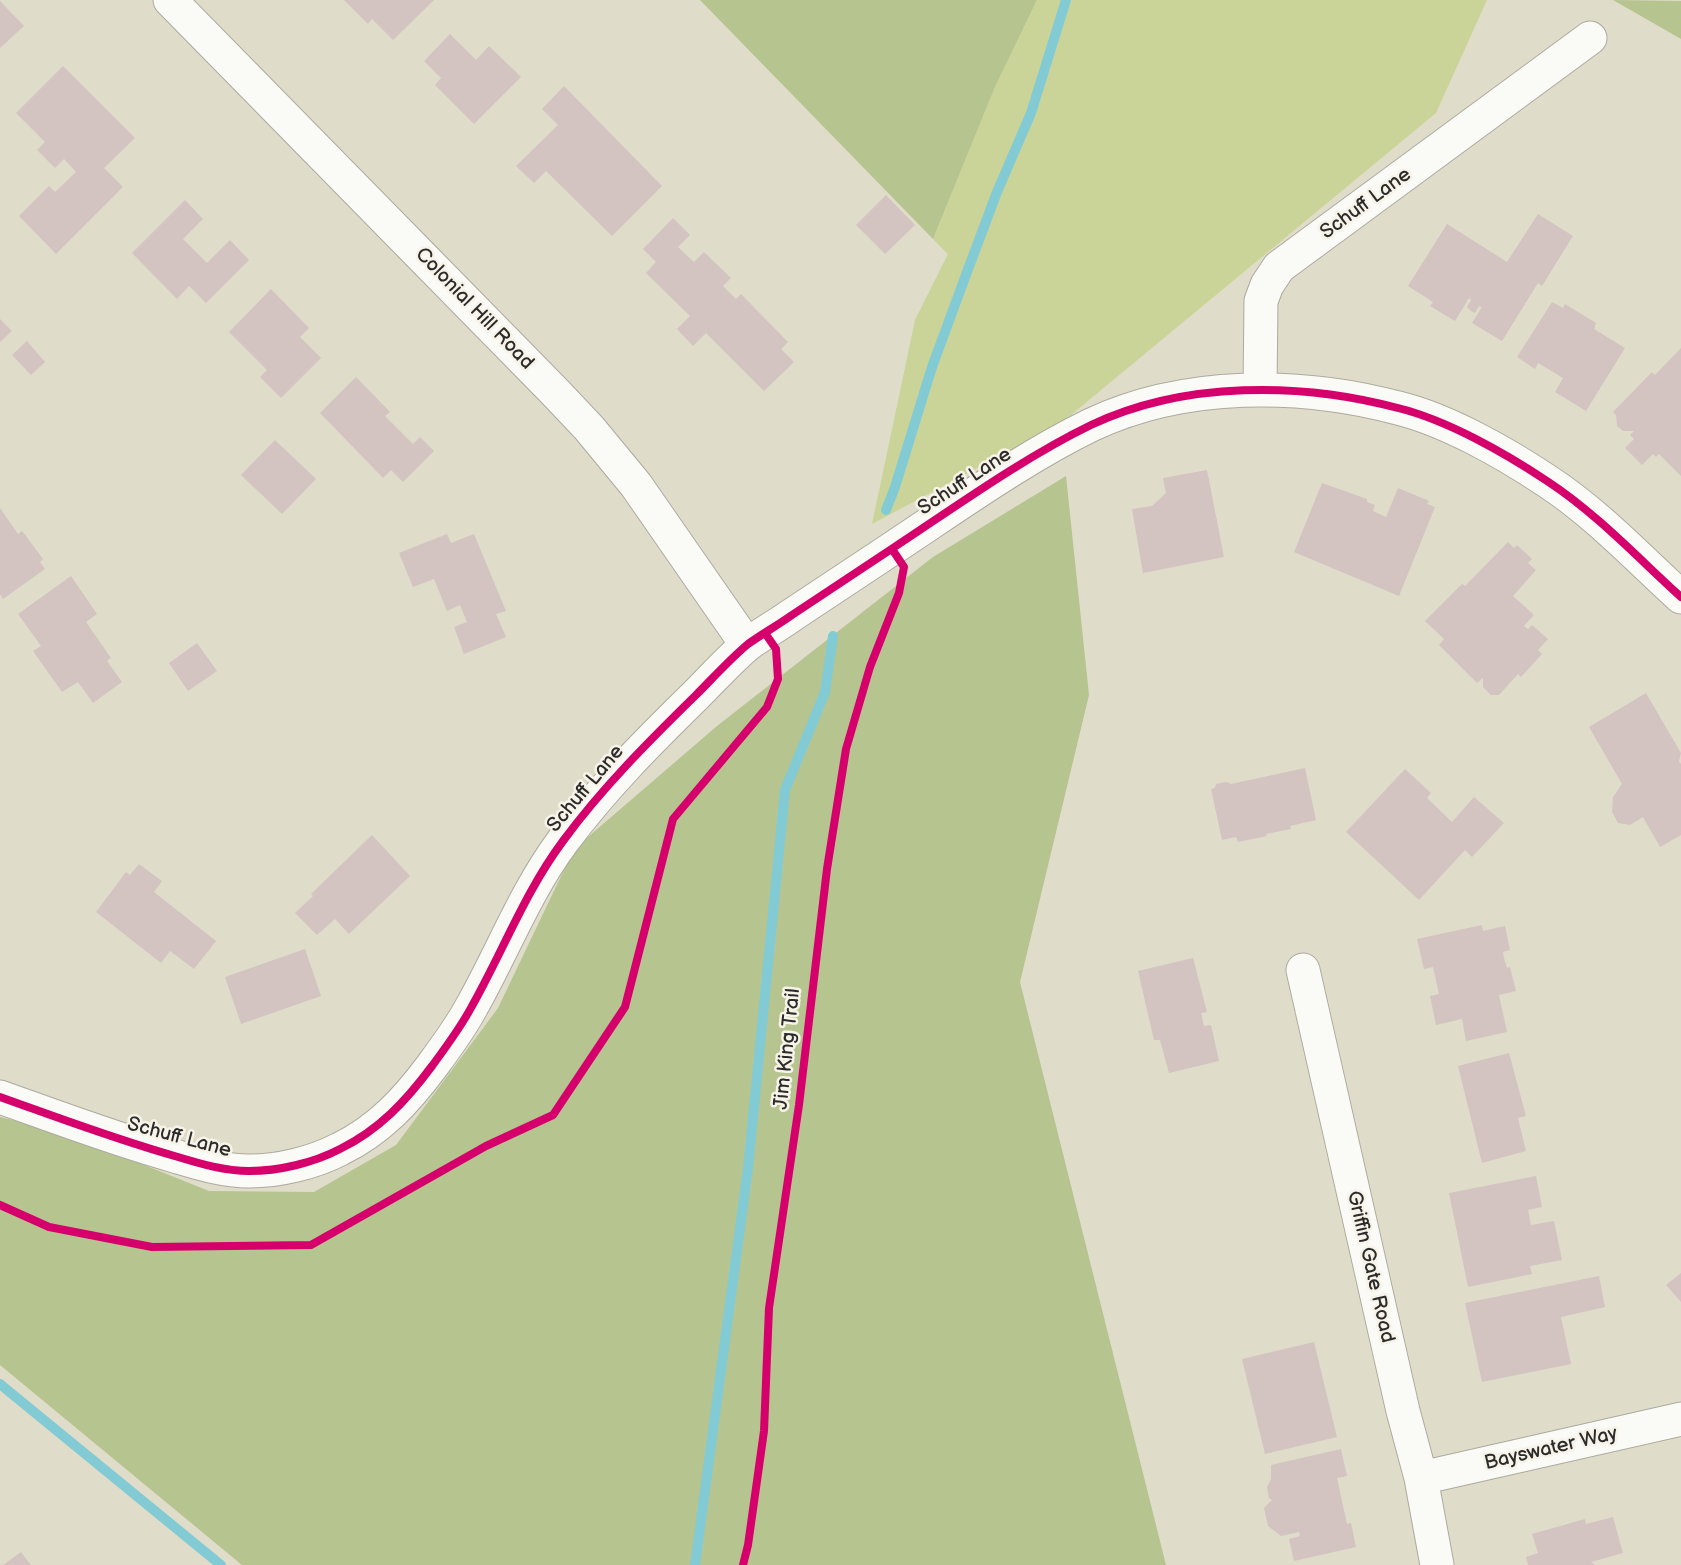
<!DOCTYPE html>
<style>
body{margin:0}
canvas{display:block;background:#dfdcc9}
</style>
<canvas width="1681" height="1565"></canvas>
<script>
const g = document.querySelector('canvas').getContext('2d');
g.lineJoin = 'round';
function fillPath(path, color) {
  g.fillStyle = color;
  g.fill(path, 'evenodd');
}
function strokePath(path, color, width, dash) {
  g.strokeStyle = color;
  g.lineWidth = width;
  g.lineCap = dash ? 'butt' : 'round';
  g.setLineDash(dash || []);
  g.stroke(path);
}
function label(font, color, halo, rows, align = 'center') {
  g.font = font + ' "Balsamiq Sans",sans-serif';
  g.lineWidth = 5;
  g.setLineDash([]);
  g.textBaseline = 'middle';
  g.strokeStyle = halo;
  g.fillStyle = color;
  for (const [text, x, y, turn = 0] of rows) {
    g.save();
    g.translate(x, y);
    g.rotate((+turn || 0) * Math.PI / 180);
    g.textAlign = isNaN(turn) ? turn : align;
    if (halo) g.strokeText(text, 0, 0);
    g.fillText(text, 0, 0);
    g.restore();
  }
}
fillPath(new Path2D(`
 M1037,0h450l-51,113 -376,311 -188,100 43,-204 33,-66 -15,-15 62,-152z`), '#cbd498');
fillPath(new Path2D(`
 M700,0h337l-42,87 -62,152z
 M1613,0l68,1v38z
 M1066,476l23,219 -69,287 146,583h-924l-242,-200v-248l62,15 147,59 105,1 82,-47 102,-137 76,-159 143,-123 216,-169z`), '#b6c490');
strokePath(new Path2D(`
 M886,510l9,-23 37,-120 35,-95 30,-80 34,-79 35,-113
 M0,1384l221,181
 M695,1565l53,-397 37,-378 40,-98 8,-56`), '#83cbd4', 10);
fillPath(new Path2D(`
 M344,0h90l-41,40 -21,-21 -4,5z
 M0,1l24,25 -24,22z
 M450,34l26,26 13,-14 32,31 -47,47 -39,-39 6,-7 -17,-17z
 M63,66l72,72 -31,30 19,19 -67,67 -37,-38 30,-30 6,6 21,-20 -12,-13 -9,9 -18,-18 8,-8 -29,-29z
 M564,86l98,100 -50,50 -66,-65 -12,12 -18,-17 42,-41 -16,-16z
 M886,195l29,30 -30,29 -29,-29z
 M185,200l18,19 -20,20 24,24 23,-23 19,20 -43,43 -17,-17 -12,13 -45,-46z
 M1538,214l35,22 -31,50 -4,-3 -36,58 -30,-18 10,-16 -3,-1 -4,7 -4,-2 -4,-4 4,-7 -2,-2 -14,23 -25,-15 3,-4 -25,-16 39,-62 60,38z
 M673,218l17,17 -12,12 16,15 10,-10 27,26 -8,8 13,13 5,-5 47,48 -7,7 13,13 -30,29 -58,-58 -13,13 -16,-17 13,-13 -44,-43 10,-11 -13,-13z
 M271,289l38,39 -9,9 21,21 -40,40 -21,-21 7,-7 -38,-38z
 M1552,302l11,6 2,-4 31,19 -2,6 31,19 -39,63 -31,-19 8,-14 -25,-15 -3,6 -18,-12z
 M0,319l12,12 -12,11z
 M27,341l18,21 -14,13 -19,-20z
 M1681,348v128l-22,-22 -3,3 -3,-3 -11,11 -17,-17 9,-9 -4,-4 4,-4h-11l-6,-5 -1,-11 -3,-3 39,-40 3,3z
 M356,377l34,35 -5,4 28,28 7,-7 14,14 -31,31 -12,-12 -8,8 -63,-65z
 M275,440l41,39 -34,35 -41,-39z
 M1207,470l17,87 -81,16 -11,-64 20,-3 14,-13 -3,-15z
 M1322,483l45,16v3l8,3 -2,6 13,6 12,-29 31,13 -2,3 8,3 -36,89 -105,-44z
 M0,508l18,26 4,-3 4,5 17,23 -3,3 5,7 -42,30 -3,-5z
 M447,534l4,9 23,-9 32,77 -10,3 10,23 -42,17 -10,-27 13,-5 -7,-17 -13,6 -13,-32 -21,8 -14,-34z
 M1508,542l6,6 3,-3 15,14 -4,4 8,7 -23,26 21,19 -10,11 4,3 4,-4 16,14 -10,11 4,4 -21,23 -3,-3 -19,21h-8l-8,-8v-9l-6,5 -38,-38 5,-6 -19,-18 37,-37 3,2z
 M71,576l26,38 -11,8 25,36 -4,3 15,21 -29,21 -15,-21 -16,10 -29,-41 8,-5 -23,-32z
 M197,643l20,28 -29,20 -19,-28z
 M1646,693l35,60 -2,8 2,3v71l-21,12 -17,-30 -13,8 -12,-2 -6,-11 1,-15 9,-13 -33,-57z
 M1305,768l11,52 -26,6 1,3 -25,5 1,2 -29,6 -2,-5 -14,3 -11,-51 4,-1 1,-4 10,-2 5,2z
 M1405,769l26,24 -4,5 25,24 22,-25 30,26 -32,34 -7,-7 -46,50 -73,-68z
 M372,835l38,41 -61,58 -14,-15 -18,16 -22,-22 18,-17 -2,-2z
 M139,864l23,17 -8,11 62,49 -22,28 -24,-18 -9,12 -65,-51 30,-40 4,3z
 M1482,925l1,6 22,-5 5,24 -7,2 1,6 3,10 3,-1 6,24 -17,4 8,37 -41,9 -4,-22 -26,6 -6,-29 9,-2 -6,-27 -9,2 -7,-30z
 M305,949l16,47 -80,28 -16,-47z
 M1193,958l14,54 -6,1 3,13 7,-1 8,36 -50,12 -9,-33h-6l-16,-69z
 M1509,1053l17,63 -8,2 8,33 -44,12 -24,-97z
 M1536,1176l6,31 -14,3 3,15 23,-4 8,39 -32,6 2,8 -64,13 -19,-94z
 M1681,1273v29l-15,-17z
 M1599,1276l6,31 -44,10 10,47 -89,18 -17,-79z
 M1314,1342l23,95 -72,17 -23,-95z
 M1341,1449l6,27 -10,2 10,46 4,-1 5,24 -62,14 -5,-22 11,-3 -1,-4 -18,4 -13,-10 -4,-18 8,-8 -3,-2 -2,-11 4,-8v-14z
 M1613,1517l10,36 -32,9 4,3h-67l-2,-8 12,-4 -6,-19 53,-15 1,5z
 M21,1552l10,13h-28z`), '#d3c4c2');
const minor = new Path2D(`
 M170,0l384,391 35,37 47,57 111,160
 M1260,389l1,-88 6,-16 12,-18 311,-229
 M1303,970l100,441 18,67 16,87
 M0,1097c59,21 117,43 178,60 23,7 47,14 71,14 30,0 64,-8 91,-22 39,-19 66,-48 92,-83 14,-19 29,-39 40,-60 31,-55 53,-114 91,-165 39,-53 86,-100 133,-146 17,-17 34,-36 52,-51 14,-10 30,-19 44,-29 35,-23 69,-46 104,-69 62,-41 129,-89 195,-121 93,-44 210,-43 307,-17 49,12 107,45 149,73 49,32 91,77 134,116
 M1421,1478l260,-59`);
strokePath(minor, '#adaa9f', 35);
strokePath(minor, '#fafaf7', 33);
strokePath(new Path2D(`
 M0,1097c59,21 117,43 178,60 23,7 47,14 71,14 30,0 64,-8 91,-22 39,-19 66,-48 92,-83 14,-19 29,-39 40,-60 31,-55 53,-114 91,-165 39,-53 86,-100 133,-146 17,-17 34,-36 52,-51 14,-10 30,-19 44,-29 35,-23 69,-46 104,-69 62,-41 129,-89 195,-121 93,-44 210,-43 307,-17 49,12 107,45 149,73 49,32 91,77 134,116
 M0,1205l49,22 103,20 159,-2 175,-99 67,-31 72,-108 48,-188 94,-112 11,-28 -2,-30 -11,-16
 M743,1565l5,-20 16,-114 5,-123 30,-203 28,-236 19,-120 24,-82 29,-74 5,-26 -12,-18`), '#d6006c', 8);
label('20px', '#2b2b2b', '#f7f3e8', [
 ["Schuff Lane",1366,204,-36],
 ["Colonial Hill Road",474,309,46],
 ["Schuff Lane",965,482,-33],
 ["Schuff Lane",586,789,-50],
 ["Jim King Trail",788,1049,-84],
 ["Schuff Lane",179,1138,15],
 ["Griffin Gate Road",1370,1267,77],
 ["Bayswater Way",1551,1449,-13]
]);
</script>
